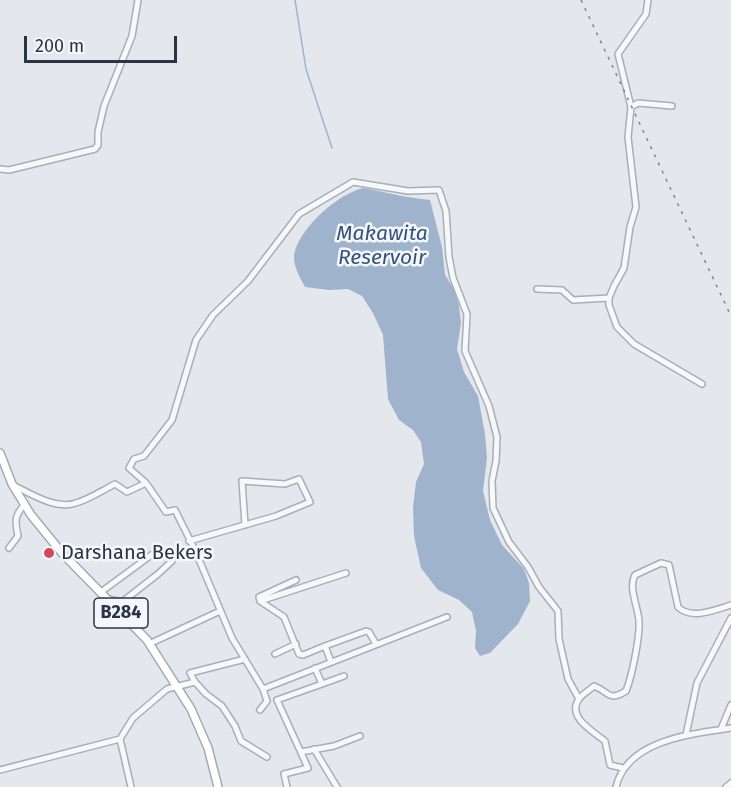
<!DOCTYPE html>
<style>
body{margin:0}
#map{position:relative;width:731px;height:787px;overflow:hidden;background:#e4e7ec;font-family:"Fira Sans",sans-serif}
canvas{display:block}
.scale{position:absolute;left:24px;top:36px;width:153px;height:27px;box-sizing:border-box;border:3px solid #2b3445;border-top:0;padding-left:8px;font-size:18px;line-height:21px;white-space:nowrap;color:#2b3445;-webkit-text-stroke:4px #f4f6f9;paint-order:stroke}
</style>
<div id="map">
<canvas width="731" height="787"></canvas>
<div class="scale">200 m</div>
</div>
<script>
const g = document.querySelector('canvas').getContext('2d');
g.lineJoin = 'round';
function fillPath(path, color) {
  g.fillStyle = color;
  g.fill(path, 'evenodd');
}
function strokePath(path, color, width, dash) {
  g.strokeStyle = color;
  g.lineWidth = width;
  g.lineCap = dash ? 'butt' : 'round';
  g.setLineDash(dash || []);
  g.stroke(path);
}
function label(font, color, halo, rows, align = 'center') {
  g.font = font + ' "Fira Sans",sans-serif';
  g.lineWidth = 5;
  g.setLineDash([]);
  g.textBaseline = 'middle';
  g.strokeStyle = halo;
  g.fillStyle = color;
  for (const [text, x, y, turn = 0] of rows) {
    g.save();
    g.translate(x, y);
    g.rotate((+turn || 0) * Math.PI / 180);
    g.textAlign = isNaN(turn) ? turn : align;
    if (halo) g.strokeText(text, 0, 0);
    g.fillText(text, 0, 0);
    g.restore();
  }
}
fillPath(new Path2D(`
 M363,188c22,4 44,10 67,12l12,47 3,28 9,14 5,17 2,17 -4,26 7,23 14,24 7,38 2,24 -4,33 7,29 12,25 22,24 5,14 1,18 -12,23 -28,29 -10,3 -5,-8 1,-17 -4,-19 -13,-12 -21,-10 -17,-22 -7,-32 -1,-29 3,-25 8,-18 -3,-22 -8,-12 -14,-10 -11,-21 -5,-64 -10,-22 -11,-17 -14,-7 -19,1 -24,-3c-5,-10 -14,-24 -10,-36 7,-25 43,-57 68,-63z`), '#9fb4cc');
strokePath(new Path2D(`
 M295,0l11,69 26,79`), '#9fb4cc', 1.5);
const minor = new Path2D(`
 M648,0l-2,14 -28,40 13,53 -3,30 8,70 -6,20 -6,41 -10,18 -5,12v7l8,22 17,17 68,40
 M631,107l7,-4 34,3
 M0,169l9,1 86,-21 3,-4v-13l6,-26 28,-70 6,-36
 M537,289l25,1 11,10 36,-2
 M146,483l-17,-15 5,-9 10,-3 28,-36 24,-80 17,-25 35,-34 51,-67 54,-32 55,9 31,-1 7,21 3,46 4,21 14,36 -2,37 24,55 8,31 -1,24 -4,20 1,27 16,34 19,25 11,20 19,24 1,28 9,40 11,20
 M13,485c18,9 43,25 63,18 14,-4 27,-13 39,-19l12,8 19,-9 20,29 9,-2 20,40c-14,5 -27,-2 -41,3l-53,39
 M189,541l87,-25 34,-14 -11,-23 -14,5 -43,-3 3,44
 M9,548l9,-12c-3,-15 -4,-20 7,-32
 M195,550l37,88 31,51 184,-72
 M108,599l14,3 36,-28 14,-13 2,-10
 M260,601l24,16 15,37 4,1 22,-9
 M260,601l86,-28
 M260,601l-1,-4 37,-17
 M149,644l71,-33
 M275,654l21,-10
 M331,662l-6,-16 41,-15 3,1 7,12
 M315,668l7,16 22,-8
 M195,682l11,12 16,12 13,20 6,15 26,16
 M260,710l7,-9 -4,-12
 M721,729l10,-24
 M686,735l11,-52 34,-65
 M314,749l23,38
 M301,752l33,-6 26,-10
 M623,768l-13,-3 -5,-24c-11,-9 -39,-24 -26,-42 3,-5 11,-9 15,-13 16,6 14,16 32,5 6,-15 14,-54 13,-70 -1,-15 -11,-33 -4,-46l26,-12 8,2 9,42c13,13 37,3 53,-2
 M0,770l120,-31
 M131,787l-11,-48 13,-21 34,-29 28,-7 -5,-9 55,-14
 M287,787l-3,-13 24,-6 -31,-68 45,-16
 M616,787c11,-47 75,-53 115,-59
 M726,787l5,-4`);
const major = new Path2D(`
 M0,453l12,31 19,31 31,38 85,87 44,69 17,39 10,39`);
strokePath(minor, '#a9aeb7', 8);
strokePath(major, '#a3abb8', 10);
strokePath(minor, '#f7f8fa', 5);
strokePath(major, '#fff', 7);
strokePath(new Path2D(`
 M581,0l150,316`), '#7d8696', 1.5, [3, 6]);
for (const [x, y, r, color] of [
 [49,553,6,"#d1495b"]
]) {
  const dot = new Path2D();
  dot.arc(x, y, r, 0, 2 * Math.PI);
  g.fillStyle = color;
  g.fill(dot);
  strokePath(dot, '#f4f6f9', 2);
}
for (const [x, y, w] of [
 [121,613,54]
]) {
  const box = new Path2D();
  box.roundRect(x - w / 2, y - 15, w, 30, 4.5);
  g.fillStyle = '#f4f6f9';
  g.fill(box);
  strokePath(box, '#2b3445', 1.5);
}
label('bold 18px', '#2b3445', null, [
 ["B284",121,613]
]);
label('20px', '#2b3445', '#f4f6f9', [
 ["Darshana Bekers",61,553]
], 'left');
label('italic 21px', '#34527a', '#f4f6f9', [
 ["Makawita",382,234],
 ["Reservoir",382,258]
]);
</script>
